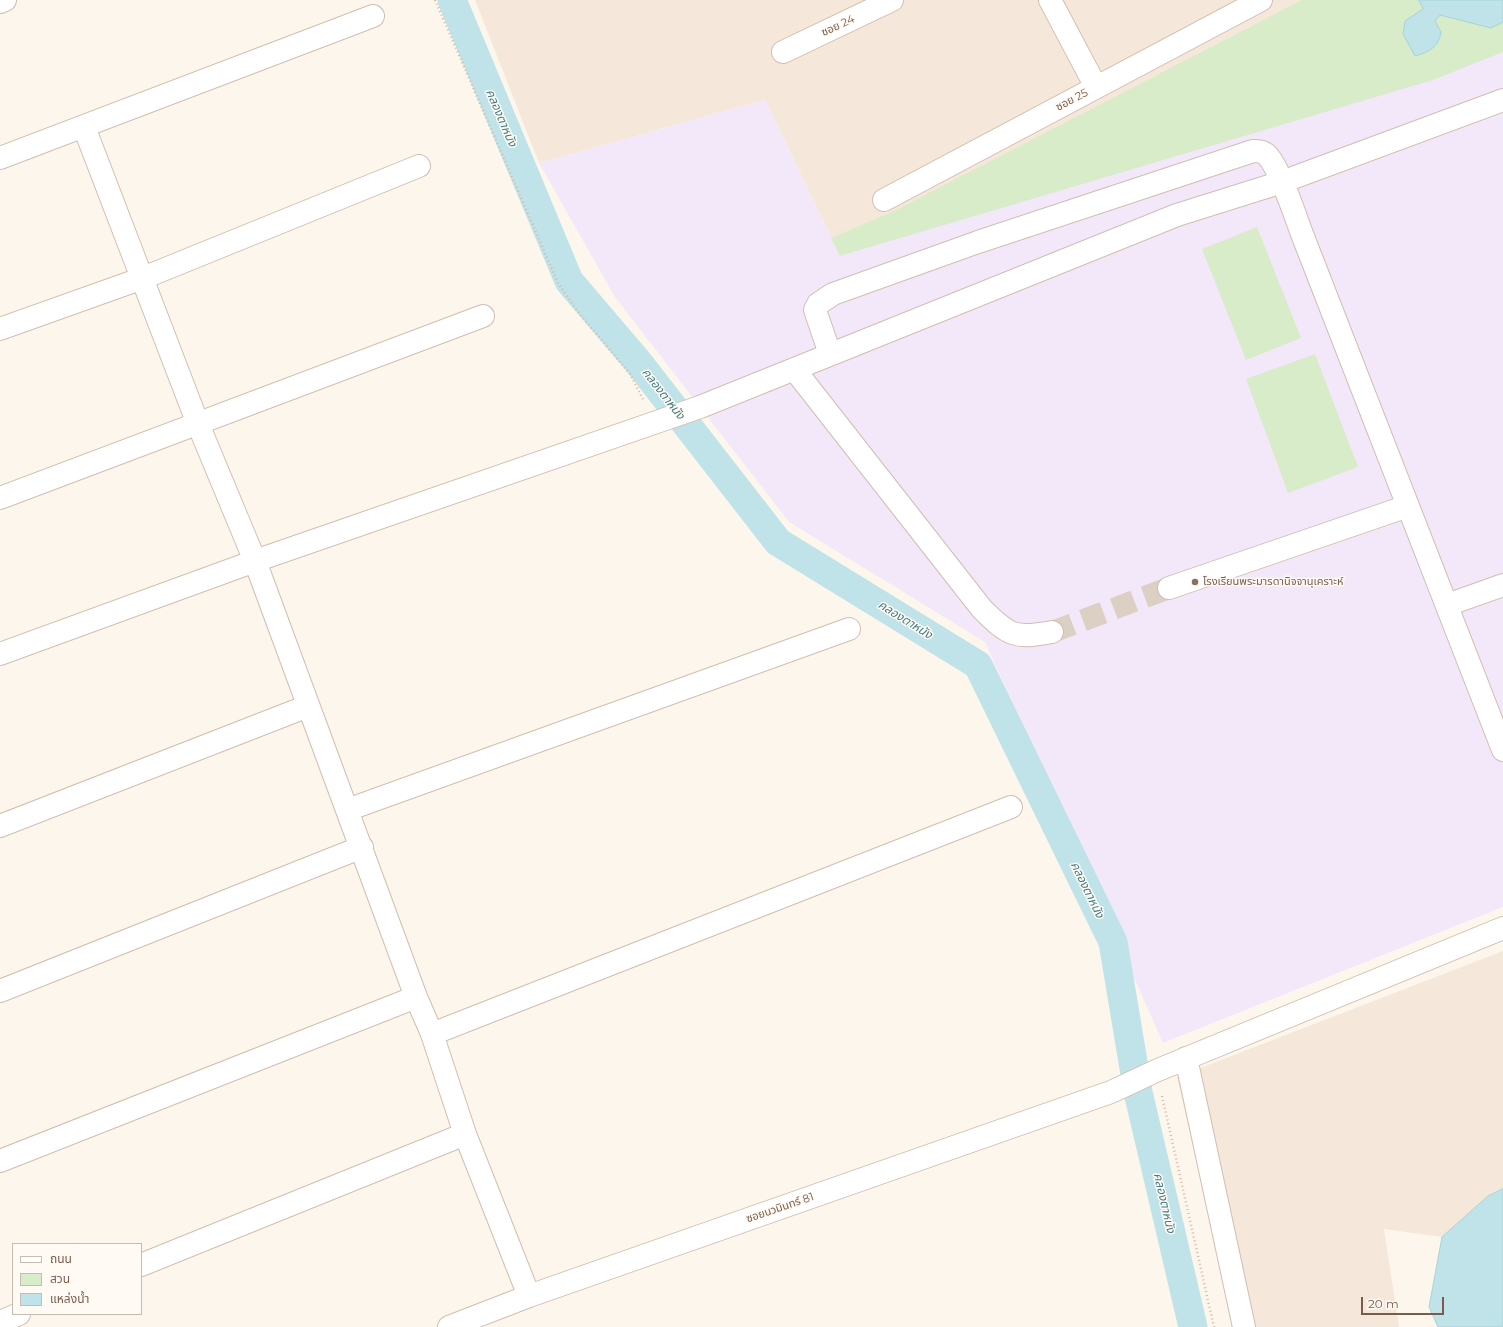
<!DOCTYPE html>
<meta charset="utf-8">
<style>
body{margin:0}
#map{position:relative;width:1503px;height:1327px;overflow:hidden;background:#fdf6ec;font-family:Montserrat,"Noto Sans Thai",sans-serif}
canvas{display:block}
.legend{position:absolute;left:12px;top:1243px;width:130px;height:72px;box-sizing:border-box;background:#fffaf3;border:1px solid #cabbb1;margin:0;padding:5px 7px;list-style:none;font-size:12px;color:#7a5c4d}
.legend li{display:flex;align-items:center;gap:8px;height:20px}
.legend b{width:20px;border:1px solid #cabbb1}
.scale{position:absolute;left:1361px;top:1297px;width:83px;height:18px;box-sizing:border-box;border:2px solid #7a5c4d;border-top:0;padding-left:5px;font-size:12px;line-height:14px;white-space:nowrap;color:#7a5c4d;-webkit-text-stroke:3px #fffaf3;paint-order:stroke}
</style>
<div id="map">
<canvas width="1503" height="1327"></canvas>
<ul class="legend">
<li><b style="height:5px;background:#fff"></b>ถนน</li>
<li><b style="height:11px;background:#d8ecc9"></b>สวน</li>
<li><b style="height:11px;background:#bfe3e8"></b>แหล่งน้ำ</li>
</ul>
<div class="scale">20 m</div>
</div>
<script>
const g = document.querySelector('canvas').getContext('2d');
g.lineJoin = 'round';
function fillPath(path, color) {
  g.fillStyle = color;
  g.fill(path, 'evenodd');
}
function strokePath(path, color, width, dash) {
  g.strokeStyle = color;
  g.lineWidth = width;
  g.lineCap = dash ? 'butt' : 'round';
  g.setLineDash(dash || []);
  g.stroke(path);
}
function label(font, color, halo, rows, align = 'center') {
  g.font = font + ' Montserrat,"Noto Sans Thai",sans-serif';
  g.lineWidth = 3;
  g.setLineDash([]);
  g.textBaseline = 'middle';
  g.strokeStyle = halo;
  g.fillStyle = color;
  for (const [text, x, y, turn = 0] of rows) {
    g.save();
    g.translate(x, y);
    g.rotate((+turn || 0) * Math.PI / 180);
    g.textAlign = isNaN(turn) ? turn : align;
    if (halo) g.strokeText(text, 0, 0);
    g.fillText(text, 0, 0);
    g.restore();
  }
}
fillPath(new Path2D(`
 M475,0h1028l-663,256 -75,-156 -226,63z
 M1503,951v238l-15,7 -46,41 -58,-8 15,98h-164l-58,-250z`), '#f5e8da');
fillPath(new Path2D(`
 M1503,52v855l-340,136 -178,-401 -196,-120 -174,-225 -76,-134 226,-63 75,156z`), '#f3e8fa');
fillPath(new Path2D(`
 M1302,0h201v52l-70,28 -593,176 -9,-18 61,-26z
 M1257,227l44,111 -55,22 -44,-111z
 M1315,354l43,113 -70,26 -42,-114z`), '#d8ecc9');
const water = new Path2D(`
 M1419,0h84v22l-12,6 -51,-13 -5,6 6,11c-2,15 -12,20 -26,24l-12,-22 2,-13 18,-12z
 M1503,1189v138h-65l-9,-20 13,-70 46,-41z`);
fillPath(water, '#bfe3e8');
strokePath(water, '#a5d3da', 1);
strokePath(new Path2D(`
 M452,0l117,281 69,81 140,180 200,123 135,277 25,150 55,235`), '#bfe3e8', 29);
strokePath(new Path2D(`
 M1052,632l117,-44`), '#dcd0c4', 22, [22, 11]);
const minor = new Path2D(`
 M1050,0l46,87
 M0,2l5,-2
 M783,52l109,-52
 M84,127l114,297 57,137 161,436 16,37 33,100 64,162
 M0,158l373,-142
 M884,200l377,-200
 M0,329l143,-51 276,-112
 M830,354l-15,-44 3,-6 15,-10 145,-52 275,-91c5,0 10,0 14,4 13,14 28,60 35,79l201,516
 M794,369l188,240c27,27 33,30 70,23
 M0,498l483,-182
 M1169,588l239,-82
 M1447,605l56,-20
 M0,654l255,-93 445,-154 477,-192 105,-33 221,-82
 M347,810l502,-181
 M0,826l308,-120
 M0,991l362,-144
 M432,1034l579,-227
 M1186,1058l58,269
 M0,1161l416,-164
 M141,1265l324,-131
 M0,1322l19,-8
 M449,1327l80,-31 582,-204 47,-22 345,-142`);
strokePath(minor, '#d1beb0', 24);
strokePath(new Path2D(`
 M435,0l123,283 20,29 52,62 14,27
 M1162,1096l52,231`), '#d9b8a5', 2.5, [1, 3]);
strokePath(minor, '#fff', 22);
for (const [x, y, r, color] of [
 [1195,582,4,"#8d6e63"]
]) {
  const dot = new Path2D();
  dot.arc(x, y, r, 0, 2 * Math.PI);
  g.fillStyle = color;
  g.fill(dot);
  strokePath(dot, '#fffaf3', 1.5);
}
label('11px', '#7a5c4d', '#fffaf3', [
 ["ซอย 24",838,26,-25],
 ["ซอย 25",1072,100,-28],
 ["ซอยนวมินทร์ 81",780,1208,-19]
]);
label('11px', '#785e54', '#fffaf3', [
 ["โรงเรียนพระมารดานิจจานุเคราะห์",1203,582]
], 'left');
label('italic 12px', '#437c86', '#fffaf3', [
 ["คลองตาหนัง",501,118,67],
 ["คลองตาหนัง",663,394,52],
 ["คลองตาหนัง",905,620,32],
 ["คลองตาหนัง",1087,890,64],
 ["คลองตาหนัง",1164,1203,77]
]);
</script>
